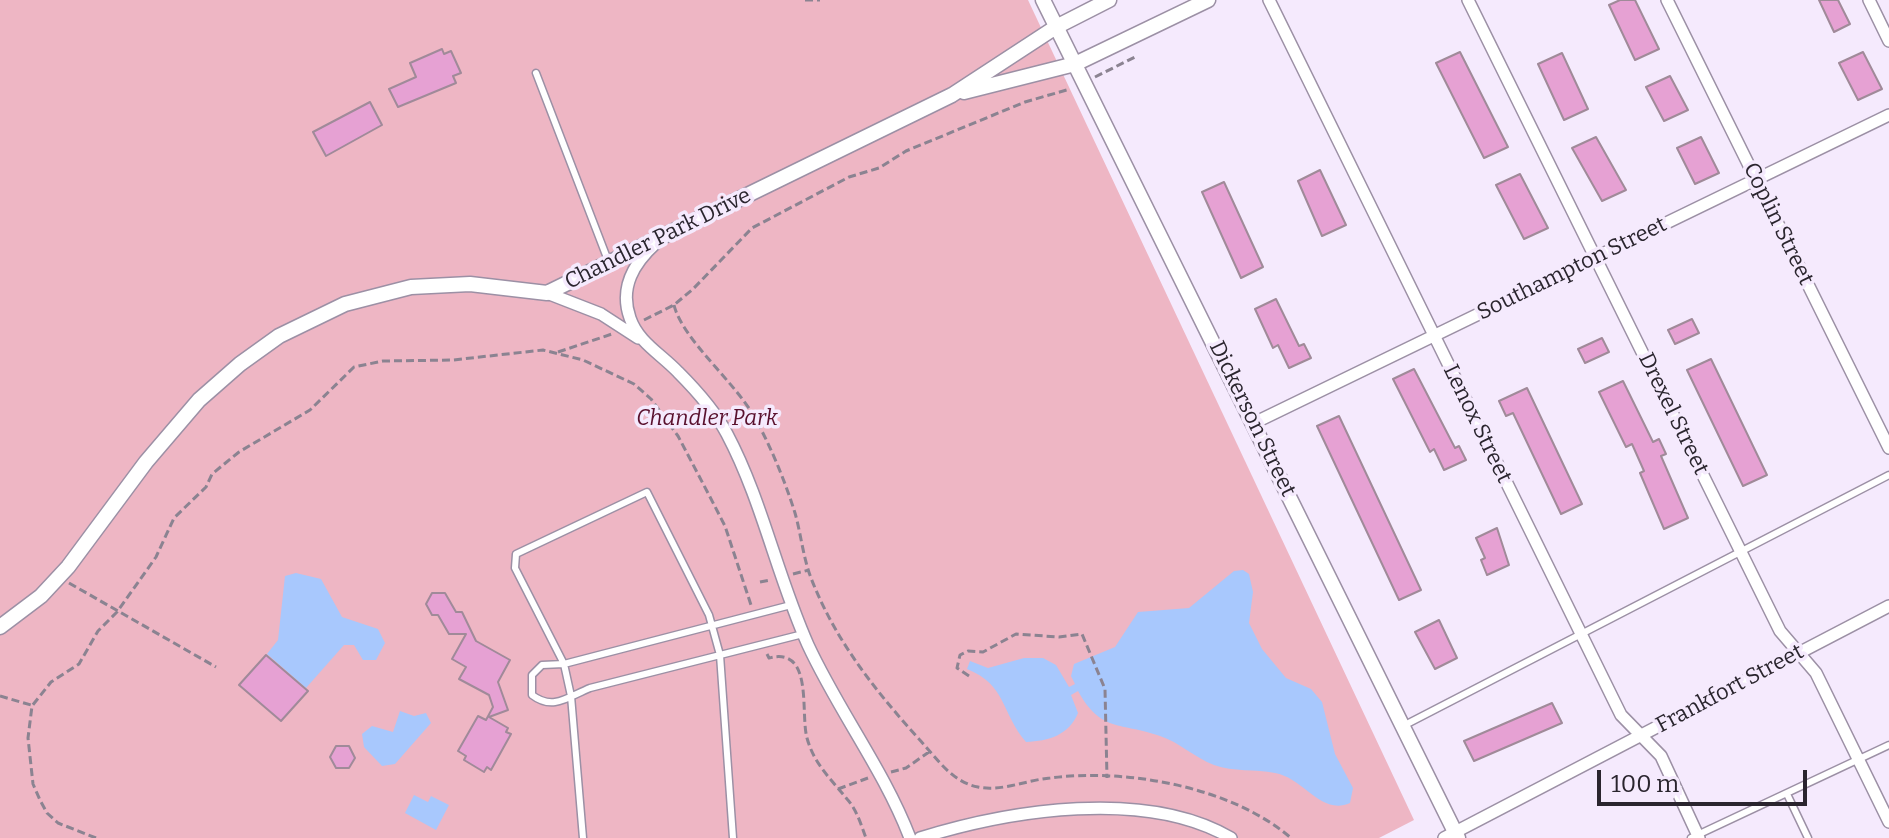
<!DOCTYPE html>
<style>
body{margin:0}
#map{position:relative;width:1889px;height:838px;overflow:hidden;background:#f5eafd;font-family:Bitter,serif}
canvas{display:block}
.scale{position:absolute;left:1597px;top:770px;width:210px;height:36px;box-sizing:border-box;border:4px solid #2a252e;border-top:0;padding-left:10px;font-size:24px;line-height:28px;white-space:nowrap;color:#2a252e;-webkit-text-stroke:6px #f5eafd;paint-order:stroke}
</style>
<div id="map">
<canvas width="1889" height="838"></canvas>
<div class="scale">100 m</div>
</div>
<script>
const g = document.querySelector('canvas').getContext('2d');
g.lineJoin = 'round';
function fillPath(path, color) {
  g.fillStyle = color;
  g.fill(path, 'evenodd');
}
function strokePath(path, color, width, dash) {
  g.strokeStyle = color;
  g.lineWidth = width;
  g.lineCap = dash ? 'butt' : 'round';
  g.setLineDash(dash || []);
  g.stroke(path);
}
function label(font, color, halo, rows, align = 'center') {
  g.font = font + ' Bitter,serif';
  g.lineWidth = 7;
  g.setLineDash([]);
  g.textBaseline = 'middle';
  g.strokeStyle = halo;
  g.fillStyle = color;
  for (const [text, x, y, turn = 0] of rows) {
    g.save();
    g.translate(x, y);
    g.rotate((+turn || 0) * Math.PI / 180);
    g.textAlign = isNaN(turn) ? turn : align;
    if (halo) g.strokeText(text, 0, 0);
    g.fillText(text, 0, 0);
    g.restore();
  }
}
fillPath(new Path2D(`
 M0,0h1028l386,820 -35,18h-1379z`), '#eeb6c4');
fillPath(new Path2D(`
 M1243,570l6,4 4,18 -4,31 13,26 24,29 25,11 11,13 13,52 18,34 -3,15c-29,13 -46,-25 -75,-30 -20,-4 -41,-1 -61,-8 -19,-7 -35,-23 -54,-29 -39,-14 -59,-3 -82,-45l-7,4 7,18c-9,22 -29,28 -52,29 -25,-29 -19,-57 -59,-73l3,-8 18,7 36,-10h19l13,7 13,22 6,-3 -4,-8 3,-12 41,-17 23,-35 51,-4 45,-37z
 M296,573l25,6 21,38 36,12 7,14 -9,17h-13l-9,-15h-10l-38,43 -39,-34 11,-14 7,-64z
 M400,711l14,5 12,-3 5,10 -36,41 -13,2 -18,-19 -2,-13 10,-8 21,6z
 M414,795l14,7 3,-6 18,9 -13,25 -31,-17z`), '#a8c8fd');
const building = new Path2D(`
 M1620,0h15l24,49 -24,11 -26,-55z
 M1819,0h19l12,24 -16,8z
 M442,49l2,5 7,-3 10,22 -8,3 3,7 -58,24 -9,-18 27,-12 -6,-14z
 M1460,52l48,95 -24,11 -48,-95z
 M1863,52l19,37 -24,11 -19,-37z
 M1562,53l26,56 -24,11 -26,-56z
 M1670,76l18,34 -24,11 -18,-34z
 M370,102l12,23 -56,31 -13,-24z
 M1596,137l30,53 -24,11 -30,-53z
 M1701,137l18,36 -24,11 -18,-36z
 M1320,170l26,55 -24,11 -24,-55z
 M1520,174l28,54 -24,11 -28,-54z
 M1224,182l39,85 -22,11 -39,-86z
 M1276,299l23,47 5,-2 7,14 -22,10 -11,-23 -5,3 -18,-39z
 M1692,319l7,14 -24,11 -7,-14z
 M1602,338l7,14 -24,11 -7,-14z
 M1711,359l56,116 -24,11 -56,-116z
 M1414,369l41,79 4,-2 7,14 -22,10 -10,-21 -4,3 -37,-73z
 M1623,381l30,61 6,-3 7,15 -5,2 27,62 -24,11 -24,-56 4,-2 -12,-27 -6,3 -27,-55z
 M1527,388l55,116 -21,10 -48,-101 -7,3 -7,-15z
 M1339,416l82,174 -22,10 -82,-174z
 M1497,528l12,37 -22,10 -6,-15 4,-2 -9,-20z
 M432,593h13l11,19h6l14,29 34,19 -12,22 10,28 -19,7 19,11 -2,4 5,2 -20,36 -4,-3 -3,5 -20,-12 2,-4 -8,-5 20,-35 8,4 7,-13 -4,-12 -30,-16 7,-12 -14,-8 14,-25h-17l-11,-19h-6l-6,-11z
 M1439,620l18,38 -22,11 -20,-37z
 M266,655l42,36 -27,30 -42,-36z
 M1552,703l10,20 -88,38 -10,-20z
 M336,746h13l6,12 -6,10h-13l-6,-11z`);
fillPath(building, '#e6a1d3');
strokePath(building, '#a08a99', 2);
const service = new Path2D(`
 M536,73l73,190
 M791,605l-227,59 -22,1 -10,10v20c21,16 36,2 58,-7l213,-54
 M1403,726l486,-251
 M1787,794l21,44
 M583,838l-12,-142 -7,-32 -49,-96 1,-14 131,-62 62,123 11,40 13,183
 M1691,838l198,-93`);
const minor = new Path2D(`
 M1269,0l352,715 40,41 38,82
 M1468,0l312,631 36,42 73,149
 M1667,0l222,448
 M1869,0l20,41
 M656,243c-22,20 -37,44 -26,75 8,24 31,36 48,54 18,18 37,39 49,62 35,66 50,142 81,211 31,67 76,125 102,193
 M547,293l54,21 37,24
 M1254,423l635,-308
 M920,838c90,-28 226,-50 311,0
 M1444,838l445,-232`);
const tertiary = new Path2D(`
 M1043,0l415,838
 M964,92l111,-28 133,-64
 M0,627l41,-31 27,-29 78,-105 53,-62 41,-36 39,-28 66,-32 66,-17 59,-3 77,9 405,-198 104,-68 53,-27`);
strokePath(service, '#9c90a5', 9);
strokePath(minor, '#9c90a5', 14);
strokePath(tertiary, '#9c90a5', 17);
strokePath(new Path2D(`
 M805,0h15
 M1095,77l42,-21
 M674,305c8,34 62,78 81,113 16,29 30,63 40,95 6,21 8,44 16,65 24,62 63,111 107,160 18,19 33,44 60,49 23,5 49,-7 72,-9 77,-10 182,9 241,60
 M644,320l30,-15 19,-16 59,-61 97,-51 30,-9 27,-17 119,-49 45,-13
 M558,352l54,-18
 M793,574l16,-4
 M760,582l10,-2
 M69,583l147,84
 M767,654l2,4c45,-12 31,55 38,80 7,26 24,41 40,61 10,11 14,26 19,39
 M969,676l-12,-8 3,-13 8,-4 15,1 33,-18 43,3 23,-3 23,55 2,89
 M0,696l31,9
 M891,772l15,-4 23,-16
 M838,789l30,-11
 M96,838l-38,-15 -11,-10 -7,-13 -7,-16 -5,-46 4,-32 19,-24 28,-18 19,-33 19,-19 39,-55 18,-39 32,-31 6,-13 27,-22 71,-42 44,-43 29,-6 70,-1 90,-10 40,10 51,24 17,15 27,37 31,59 16,31 26,79`), '#8b8391', 3, [8, 4]);
strokePath(service, '#fff', 6);
strokePath(minor, '#fff', 11);
strokePath(tertiary, '#fff', 14);
label('22px', '#2a252e', '#f5eafd', [
 ["Coplin Street",1778,224,64],
 ["Chandler Park Drive",658,239,-26],
 ["Southampton Street",1572,269,-26],
 ["Drexel Street",1673,414,64],
 ["Dickerson Street",1252,419,64],
 ["Lenox Street",1477,424,64],
 ["Frankfort Street",1730,689,-28]
]);
label('italic 22px', '#59102d', '#f5eafd', [
 ["Chandler Park",707,419]
]);
</script>
